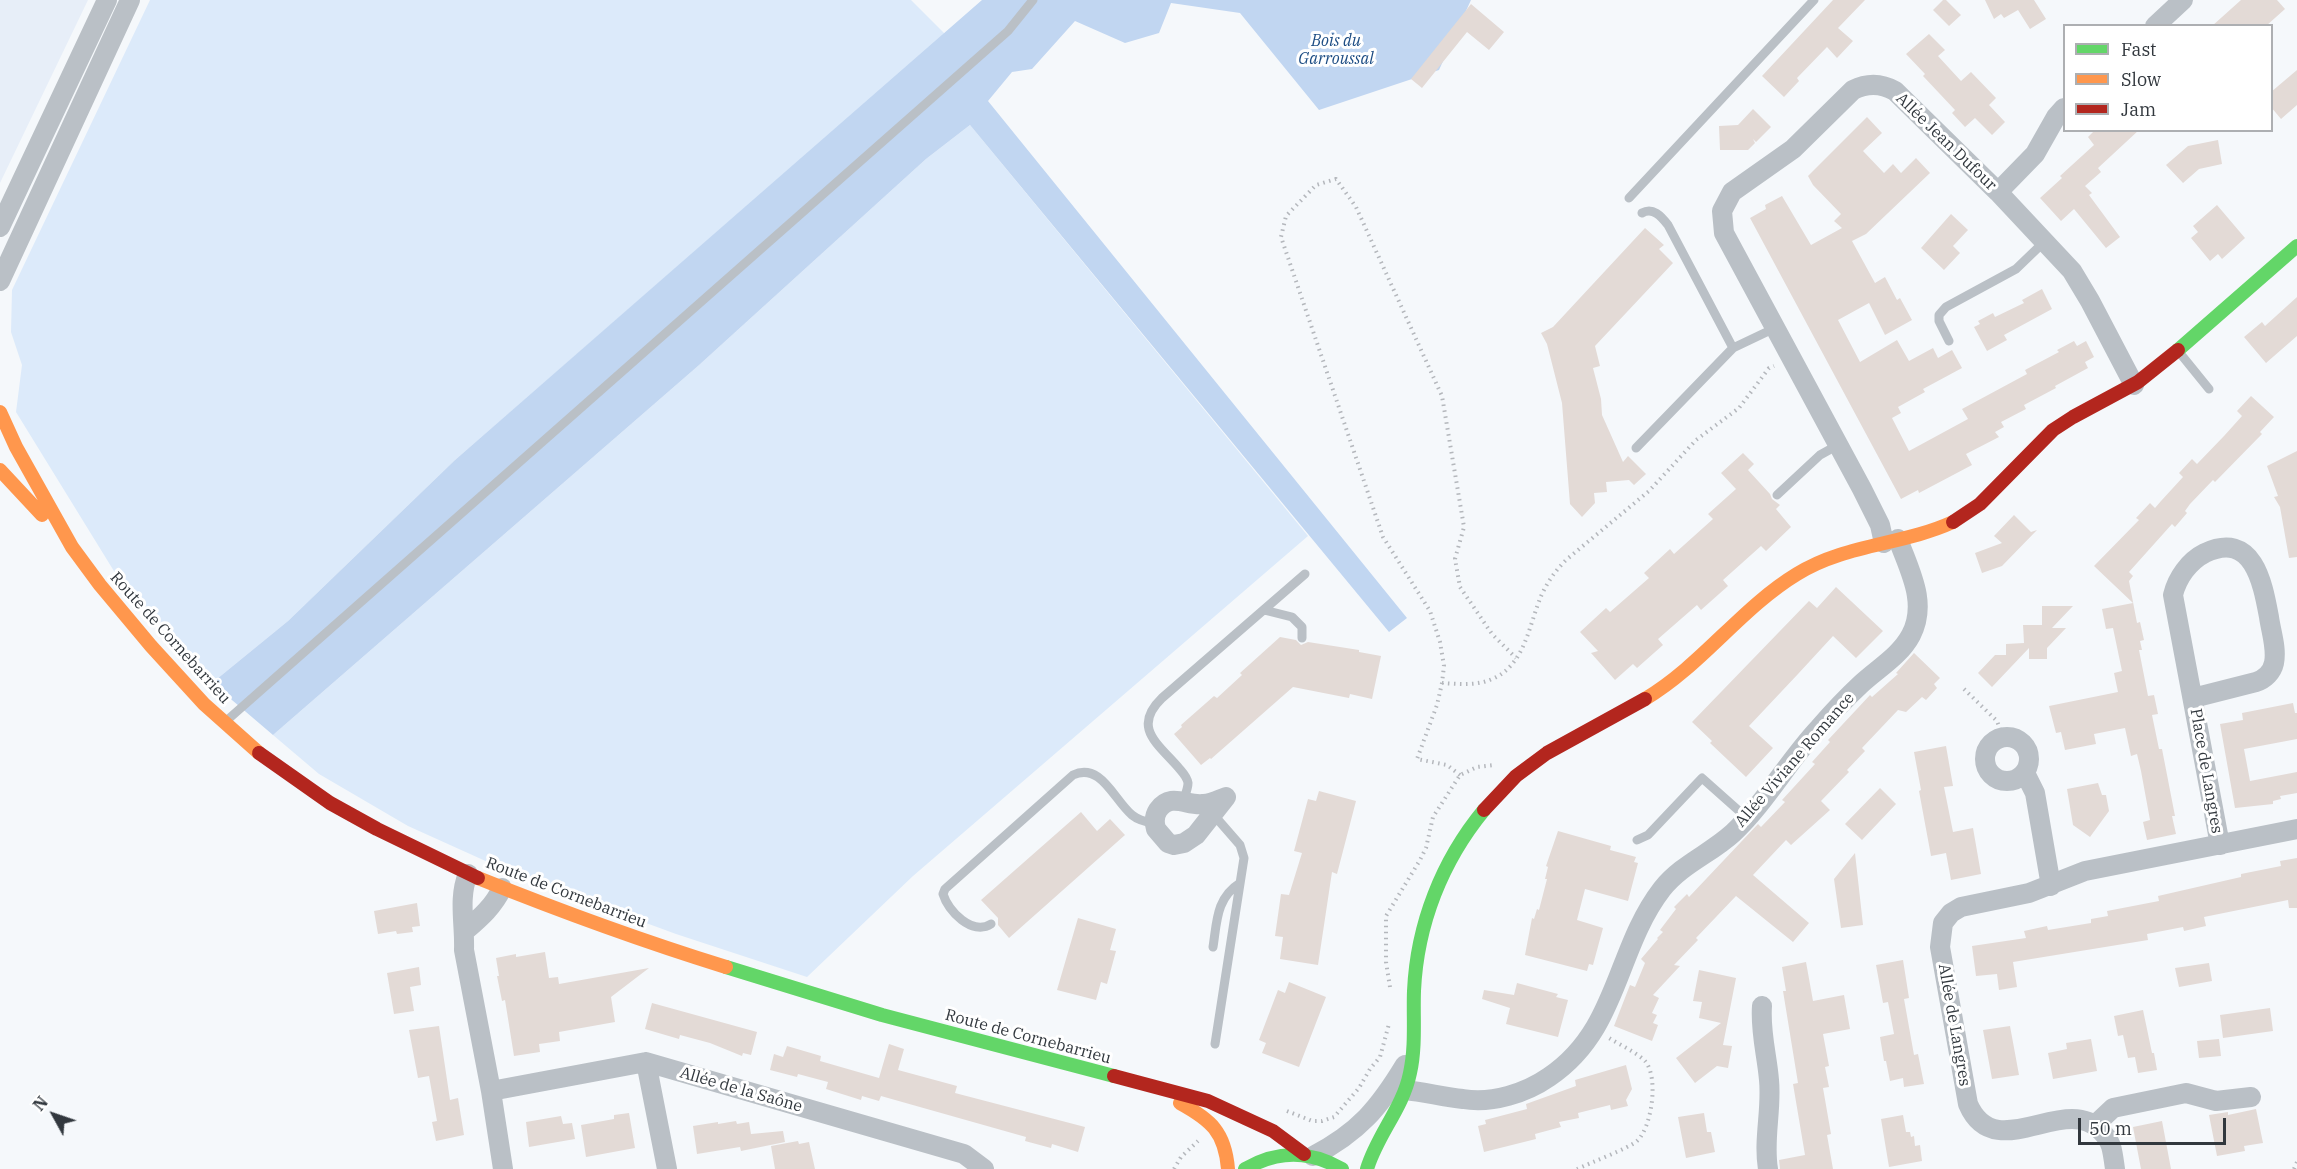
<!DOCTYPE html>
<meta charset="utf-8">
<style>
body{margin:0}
#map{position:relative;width:2297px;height:1169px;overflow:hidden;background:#f5f8fb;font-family:"IBM Plex Serif",serif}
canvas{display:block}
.legend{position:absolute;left:2063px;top:24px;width:210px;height:108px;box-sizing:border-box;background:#fff;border:2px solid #adafb2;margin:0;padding:8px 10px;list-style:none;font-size:18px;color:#32383e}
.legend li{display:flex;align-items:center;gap:12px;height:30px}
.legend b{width:30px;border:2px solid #adafb2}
.north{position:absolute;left:24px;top:1085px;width:60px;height:60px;-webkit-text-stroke:4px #fff;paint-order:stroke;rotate:310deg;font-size:16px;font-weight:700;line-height:24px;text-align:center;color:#32383e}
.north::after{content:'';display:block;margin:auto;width:21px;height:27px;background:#32383e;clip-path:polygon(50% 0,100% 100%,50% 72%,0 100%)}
.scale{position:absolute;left:2078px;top:1118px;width:148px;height:27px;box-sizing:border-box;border:3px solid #32383e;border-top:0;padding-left:8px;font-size:18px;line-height:21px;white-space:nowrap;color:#32383e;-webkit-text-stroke:4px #fff;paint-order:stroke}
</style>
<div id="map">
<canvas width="2297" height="1169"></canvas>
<ul class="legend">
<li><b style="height:8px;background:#63d668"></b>Fast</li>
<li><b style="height:8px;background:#ff974d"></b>Slow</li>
<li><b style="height:8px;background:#b3261e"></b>Jam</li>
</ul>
<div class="north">N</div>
<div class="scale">50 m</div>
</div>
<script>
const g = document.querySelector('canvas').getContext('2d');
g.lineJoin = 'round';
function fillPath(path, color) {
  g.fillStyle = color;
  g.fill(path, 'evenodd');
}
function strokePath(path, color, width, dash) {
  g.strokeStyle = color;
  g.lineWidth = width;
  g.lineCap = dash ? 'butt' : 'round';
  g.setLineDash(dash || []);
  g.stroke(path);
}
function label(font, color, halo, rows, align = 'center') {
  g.font = font + ' "IBM Plex Serif",serif';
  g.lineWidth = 6;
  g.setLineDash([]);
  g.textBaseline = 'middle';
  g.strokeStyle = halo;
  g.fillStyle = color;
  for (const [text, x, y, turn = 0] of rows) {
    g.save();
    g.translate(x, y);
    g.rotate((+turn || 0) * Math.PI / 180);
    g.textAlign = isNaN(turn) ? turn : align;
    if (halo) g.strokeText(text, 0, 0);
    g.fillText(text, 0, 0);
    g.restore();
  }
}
fillPath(new Path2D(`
 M0,0h88l-88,183z`), '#e7eef8');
fillPath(new Path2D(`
 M150,0h761l34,34 -490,426 -167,161 -76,62 -95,-107 -101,-164 6,-47 -11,-33 1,-42z
 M970,125l338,411 -395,340 -106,101 -131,-43 -155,-57 -113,-51 -89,-52 -46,-39 425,-369 228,-207z`), '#dceafa');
fillPath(new Path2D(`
 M982,0h489l-32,70 -120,40 -79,-97 -69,-10 -12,30 -34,10 -50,-22 -43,48 -20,3 -24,29 419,517 -18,14 -419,-507 -44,34 -228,207 -425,369 -61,-52 76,-62 167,-161z`), '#c1d6f1');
fillPath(new Path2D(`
 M1833,0h32l-27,28 15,13 -16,17 -10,-11 -30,31 2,3 -15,16 -22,-21z
 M1943,0h3l15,15 -12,11 -16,-16z
 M1985,0h49l12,19 -16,10 -12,-19 -14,8 -3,-4 -7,5z
 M2241,0h36l8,9 -19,17h-54z
 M1471,4l33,28 -15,18 -22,-18 -45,56 -11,-9z
 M1929,34l16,16 -7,6 23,25 10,-9 25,26 -7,7 16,17 -13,13 -17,-17 -10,9 -13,-14 3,-3 -32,-34 2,-2 -19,-20z
 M2297,70v35l-16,14 -10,-12v-15z
 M1753,109l18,18 -15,15 -3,-3 2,4 -7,7h-28l-1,-24 19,-1z
 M1867,117l15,16 -19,18 21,22 9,-9 8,9 15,-15 14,15 -64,61 -14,7 23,42 10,-6 12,23 3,-2 12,22 -27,15 -16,-32 -31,17 22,42 37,-22 12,21 24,-13 5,10 14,-8 10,18 -39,21 2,3 -27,15 3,6 -9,5 17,33 59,-32 -6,-10 65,-35 -2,-4 34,-18 -2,-2 17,-9 3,5 9,-5 8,16 -9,5 3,6 -33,18 1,2 -32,17 2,4 -25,13 3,5 -9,5 4,5 -33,17 6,11 -53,28 -1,-3 -17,9 -151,-281 16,-9 -1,-4 17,-9 29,49 31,-17 -8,-7 7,-7 -28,-29 -5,-9z
 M2095,130h44l-41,38 3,4 -16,14 7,7 -3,2 31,42 -14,11 -32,-39 -13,12 -21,-23 22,-20 -2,-2 34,-31 -6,-8z
 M2218,140l4,24 -23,5 -16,14 -17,-18 22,-19z
 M2217,205l28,33 -23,21 -4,-5 -8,7 -19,-23 7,-6 -5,-6z
 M1951,214l17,16 -15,16 7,7 -16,17 -23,-22z
 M1645,228l19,17 -5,4 14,14 -78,83 5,20 -7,2 8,31 1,16 21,47 5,-6 18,18 -12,11 -5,-5 -23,2 1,10 -13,1 1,10 -13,14 -12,-13 -8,-101 -15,-59 -6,-11 12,-6z
 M2042,289l10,20 -48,26 3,5 -20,11 -13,-24 6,-3 -2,-3 15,-8 2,4 29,-14 -2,-3z
 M2297,297v39l-31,27 -22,-26 18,-15 3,4z
 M2251,396l23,21 -14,15 2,2 -47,48 -2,-2 -23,24 -5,7 2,2 -12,14 -3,-3 -43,48 4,4 -4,5 8,42 3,-1 4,18 -4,1 2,9h-3l9,46 6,-1 4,19 -6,1 7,34h3l13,67h-3l4,18 -29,6 -4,-18 7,-2 -9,-49 -4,-17 -6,2 -6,-28 -31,6 2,10 -31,6 -4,-18 -5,1 -7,-27 69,-14 -4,-19 8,-2 -9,-43 -7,1 -4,-20 31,-6 -39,-37 45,-46 -3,-2 14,-15 5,5 6,-7 22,-24 -4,-4 13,-14 5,5 27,-28 18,-20 -5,-5z
 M2297,451v106l-8,1 -9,-51 -6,-10 4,-1 -11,-30z
 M1743,453l11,11 -6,6 22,24 2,5 8,6 -4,4 15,18 -25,24 -5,-5 -38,34 5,6 -27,24 -4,-5 -39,34 5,6 -26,23 -4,-4 -18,16 -24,-27 7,-2 -18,-19 26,-24 4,4 39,-34 -5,-5 26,-24 4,5 39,-35 -5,-5 28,-25 -15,-16z
 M2014,515l17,17 6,-2 -35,36 -20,7 -7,-20 27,-10 -8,-7z
 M1836,587l47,44 -27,27 -23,-22 -35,38 -49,52 24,22 -27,29 -36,-34 2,-2 -20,-19 117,-121 8,7z
 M2042,606h31l-21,22h14l-19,20v11h-18v-11l-37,39 -14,-14 17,-18h11v-11l18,-1 -1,-18h19z
 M1280,637l16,3 5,5 7,-3 51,8v2l22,4 -9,43 -22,-5 -1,4 -56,-11 -82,72 -1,-1 -9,7 -27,-31 8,-7 -1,-2 33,-29 3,2 25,-23 -2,-2z
 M1914,653l26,25 -6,6 3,4 -11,12 -4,-3 -16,15 -8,-2 -36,38 3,3 -18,19 2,2 -28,29 9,9 -39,35 -5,-5 -33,35 56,48 -16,19 -57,-46 -40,42 2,2 -24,25 6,1 -27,29 6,3 -7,15 5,2 -4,8 5,2 -6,16 -38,-15 16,-41 5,2 10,-24 -4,-4 17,-20 -1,-1 6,-6 -3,-2 16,-21 -2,-2 13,-13 2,3 69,-73 3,3 24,-25 -3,-2 33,-36 -3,-2 18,-20 -2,-2 42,-45 2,2 26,-23 -2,-1z
 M2293,703l2,10h2v26l-53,10 6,32 47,-9v21l-17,3 1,3 -8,2v3l-38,4 -15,-84 23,-4 -1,-7z
 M1946,746l7,40 -9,1 9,45 20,-4 8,46 -30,6 -5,-27 -15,3 -12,-65 2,-1 -7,-38z
 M2098,783l4,12h4l3,16 -19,26 -17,-12 -6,-36z
 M1880,788l16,16 -34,36 -17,-16z
 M1319,791l37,10 -19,73 -5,-2 -14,93 -38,-6 3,-22 -8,-1 6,-42 8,1 13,-42 -8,-2 14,-52 8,2z
 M1081,812l16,19 13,-12 15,16 -116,103 -11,-13v-7l-17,-18z
 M1558,831l53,15 -1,4 26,7 -2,5 4,1 -10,38 -43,-12 -8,31 26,8 -10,37 -4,-1 -2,7 -62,-16 7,-37 2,1 3,-10 2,1 8,-31h-2l3,-12 -2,-1z
 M1855,853l8,72 -22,3 -7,-49z
 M2297,858v50h-8l-1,-8 -84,17 2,9 -22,5 -1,-4 -36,7 1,6 -135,22 4,25 -18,3 -2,-16 -21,2 -4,-30 54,-8 -2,-7 23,-5 1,4 43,-7v-4l17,-3 -1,-5 52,-10 -1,-5 83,-19v-3l40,-8 -1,-5z
 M417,903l3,23 -8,1 1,5 -16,2 -1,-3 -18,3 -4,-23z
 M1078,918l38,11 -6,21 6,1 -9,33 -6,-2 -5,18 -39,-10z
 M545,952l4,26 9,-1 1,7 90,-16 -38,29 4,25 -56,10 1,9 -21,3 1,8 -26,4 -9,-56 -3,1 -5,-25h2l-3,-18 20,-4v3z
 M1903,960l6,38 -5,1 10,56 4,-1 6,30 -20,3 -1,-9 -13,3 -4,-20h-2l-4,-24 14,-3 -6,-32 -5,1 -7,-38z
 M1806,962l7,39 31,-6 6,34 -27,5 6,32 -4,1 4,20 -6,1 8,46 -4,1 6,34h-53l-1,-9 26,-5 -12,-71 5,-1 -15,-92h3l-4,-24z
 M2209,963l3,18 -33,6 -4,-19z
 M419,967l2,18 -11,2 4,24 -20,3 -7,-41z
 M1699,970l37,8 -13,67 9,1 -4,22 -11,-2 -22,17 -19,-25 45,-35 -22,-5 3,-16 -9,-1z
 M1289,982l37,15 -27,70 -37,-14 4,-10 -7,-3 19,-50 7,3z
 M1517,983l41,11 -2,3 12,3 -10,37 -52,-13 4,-16 -28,-9 2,-9 30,5z
 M652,1003l105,29 -6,23 -8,-2 -1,3 -32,-13 -30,-8 -1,4 -34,-10z
 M2270,1008l3,23 -50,7 -3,-23z
 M2143,1010l9,43h2l3,17 -19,3 -3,-16 -7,1 -5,-23 -5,1 -4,-20z
 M439,1026l11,74 8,-2 6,37 -28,6 -4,-19 5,-1 -8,-45 -11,2 -9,-48z
 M2010,1026l9,49 -27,4 -9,-49z
 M2091,1039l6,32 -44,8 -5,-26 19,-4 -1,-6z
 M2219,1039l2,17 -22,2 -2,-17z
 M889,1044l15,5 -6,21 59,16 -2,7 130,34 -7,25 -26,-8 -1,4 -26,-7 1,-4 -145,-41 -2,5 -17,-5 -1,4 -35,-11 2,-7 -30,-8 -1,3 -27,-7 4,-16 9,3 4,-11 34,10 -1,5 59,17z
 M1626,1065l6,24 -6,11 2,6 -17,4 -1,-5 -32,8 1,5 -20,4 2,5 -26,7 1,5 -52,13 -6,-26 8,-2 -1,-4 42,-11 -1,-5 50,-18 -1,-6z
 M2256,1109l7,34 -19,3 1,5 -28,5 -8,-41 19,-3v3z
 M629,1113l6,35 -49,9 -5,-32 33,-6v-4z
 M1704,1113l3,19h4l4,20 -29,6 -8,-41z
 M1903,1115l3,17h4l1,5 3,-1 1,10 5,-1 2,16 -33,6 -8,-48z
 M561,1116l2,8 9,-1 3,16 -46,8 -3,-25z
 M736,1121l1,3 12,-2 2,12 32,-3 2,11 -44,9 -1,-4 -43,7 -4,-28 25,-4v2z
 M2162,1121l9,48h-30l-8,-42z
 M798,1141l1,3 10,-2 6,27h-40l-4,-23z`), '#e3dad6');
strokePath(new Path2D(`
 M1442,683c16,1 35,3 50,-4 34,-14 37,-56 50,-85 6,-13 14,-24 24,-34l83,-69 47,-51 43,-32 30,-40 5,-2
 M1964,689l33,32 6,16
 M1460,775l-13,-10 -30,-6 20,-54 5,-22 2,-17 -4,-24 -10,-31 -47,-74 -102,-300 5,-21 30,-31 20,-6 20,28 86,189 22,131 -9,32 5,28 32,47 24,24
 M1390,987l-4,-25v-46l34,-56 6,-12 7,-31 27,-42 17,-8 17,-2
 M1287,1111l25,10h10l12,-4 25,-29 11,-19 10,-12 9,-33
 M1174,1169l7,-12 17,-16
 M1577,1169c13,-6 52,-21 60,-28 15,-14 22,-64 8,-80 -9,-9 -25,-16 -36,-23
 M2294,1169l3,-7`), '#b4b7bc', 4, [1.5, 4.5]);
strokePath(new Path2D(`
 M1629,198l185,-198
 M1642,213c11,-6 19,3 26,12l65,123
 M1949,341l-10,-20v-6l7,-8 70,-38 28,-27
 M2179,352l30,37
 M1636,448l97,-100 42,-20
 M1777,495l43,-40 18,-10
 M1264,610l28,7 10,10v11
 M225,722l783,-691 25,-31
 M1183,801c2,-6 5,-12 5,-18 -1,-7 -6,-11 -10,-16 -21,-24 -46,-40 -16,-69l143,-124
 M1213,814l27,31 4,13 -29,186
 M1637,840l11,-5 54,-57 45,40
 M991,924c-19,12 -43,-13 -48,-30l2,-5 128,-114c28,-13 41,25 59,40 6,5 14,7 22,8
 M1213,947c4,-25 3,-49 27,-64`), '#bac0c6', 9);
strokePath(new Path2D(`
 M2155,26l28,-26
 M1998,192l37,-38 21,-37 8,-9
 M0,227l107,-227
 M0,281l130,-281
 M1884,543l-4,-18 -18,-36 -138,-256 -2,-22 10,-19 61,-43 60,-59c14,-7 28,-7 42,1l103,101 74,79 18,30 44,84
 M2193,698l63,-16c9,-3 16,-10 18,-19 3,-15 -3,-31 -5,-46 -6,-32 -15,-87 -64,-64 -16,8 -28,25 -32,42l47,250
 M1985 759a22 22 0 1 1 44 0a22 22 0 1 1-44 0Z
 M2025,773l10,20 16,93
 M1226,797l-30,38 -12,8 -10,2 -6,-2 -12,-14c-2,-7 -2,-13 2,-19 13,-18 28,-4 45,-6 8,0 15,-4 23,-7z
 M468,874c-10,24 -3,50 -4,76l27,141 155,-29 318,92 20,15
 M465,931c15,-13 29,-25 37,-43
 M1762,1006c-2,26 5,49 7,74 3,30 -6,59 -1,89
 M646,1062l21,107
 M1405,1090c20,2 38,7 58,9 29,5 63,-6 86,-22 70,-47 66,-127 113,-188 20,-25 48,-35 71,-56 33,-31 55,-72 86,-105 13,-15 26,-29 41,-43 17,-16 40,-29 51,-50 17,-33 -2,-65 -13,-96
 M491,1091l12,78
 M2095,1125l18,-17 73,-15 30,8 35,-4
 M1313,1156c46,-24 66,-48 92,-91
 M2115,1169c-1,-7 -2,-16 -4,-23 -2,-6 -6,-11 -10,-15 -36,-39 -106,36 -133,-27l-28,-157 3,-24 8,-10 10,-6 68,-14 56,-22 212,-42`), '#bac0c6', 20);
strokePath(new Path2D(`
 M2178,350l119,-104
 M726,967l156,48 232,61
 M1245,1169c33,-19 64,-19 97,0
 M1367,1169c10,-34 36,-61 43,-96 6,-27 3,-55 4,-82 3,-67 28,-130 70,-181`), '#63d668', 14);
strokePath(new Path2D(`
 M0,412l16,35 56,100 28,38 51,61 53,58 55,49
 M0,470l42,45
 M1645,699c57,-34 96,-91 152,-125 48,-30 106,-29 156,-52
 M478,878c82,33 164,63 248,89
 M1180,1103c31,17 45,29 48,66`), '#ff974d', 14);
strokePath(new Path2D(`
 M1953,522l27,-18 73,-74 20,-13 65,-35 40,-32
 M259,753l71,50 47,26 101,49
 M1484,810l32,-34 31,-23 98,-54
 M1114,1076l94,25 65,30 31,23`), '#b3261e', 14);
label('italic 16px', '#1c4c83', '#fff', [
 ["Bois du",1336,41],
 ["Garroussal",1336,59]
]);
label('16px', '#32383e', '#fff', [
 ["Allée Jean Dufour",1946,142,44],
 ["Route de Cornebarrieu",170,638,48],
 ["Allée Viviane Romance",1795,760,-49],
 ["Place de Langres",2206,771,80],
 ["Route de Cornebarrieu",566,893,21],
 ["Allée de Langres",1954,1025,80],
 ["Route de Cornebarrieu",1028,1037,15],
 ["Allée de la Saône",741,1090,16]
]);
</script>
